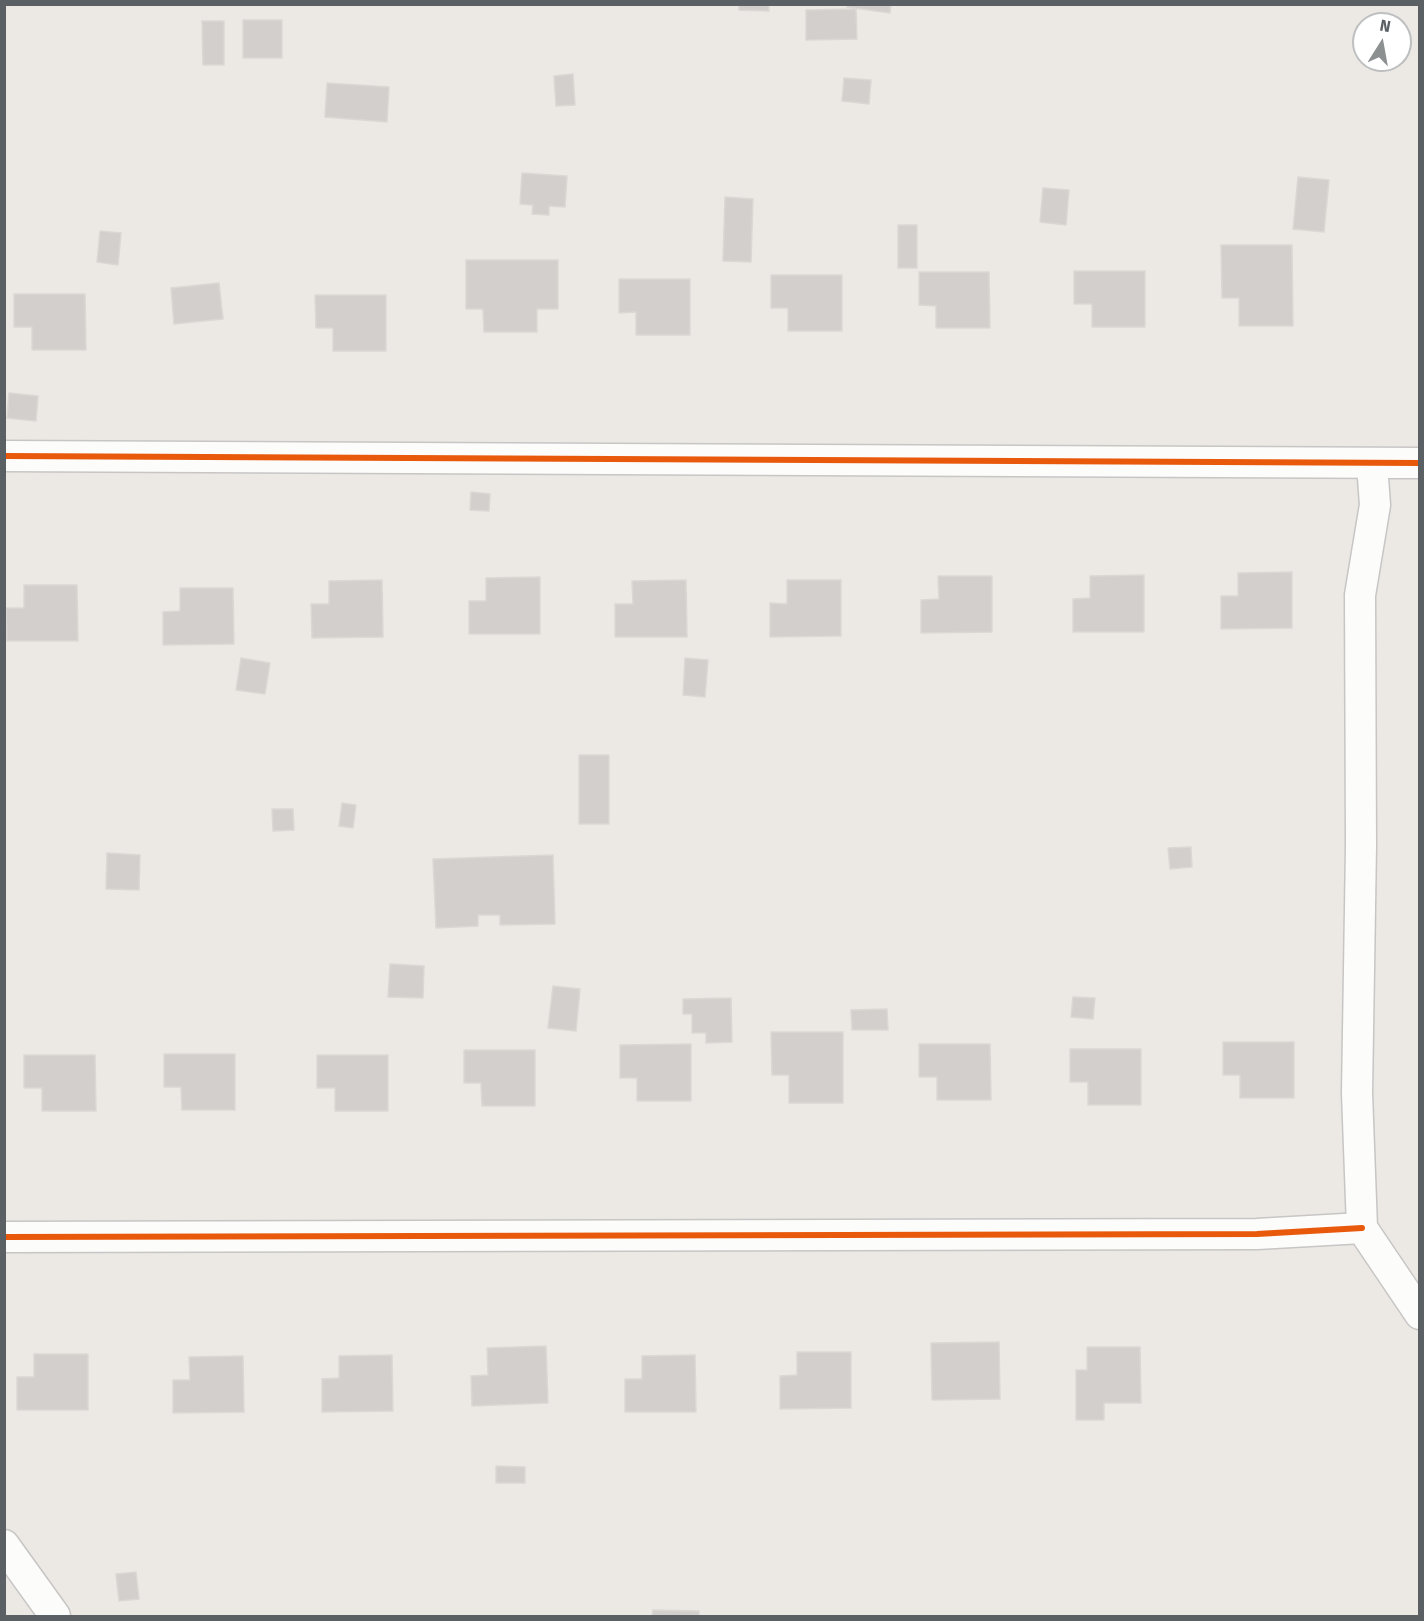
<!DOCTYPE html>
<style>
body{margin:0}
#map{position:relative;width:1424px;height:1621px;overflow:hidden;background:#ece8e4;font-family:"Fira Sans",sans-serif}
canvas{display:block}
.frame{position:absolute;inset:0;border:6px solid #5a6064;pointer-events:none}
.north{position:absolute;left:1352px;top:12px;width:60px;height:60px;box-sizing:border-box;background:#fff;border:2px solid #bdbfc1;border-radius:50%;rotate:11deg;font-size:16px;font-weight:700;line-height:24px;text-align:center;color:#5a6064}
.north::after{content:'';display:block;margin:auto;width:21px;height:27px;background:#8d9091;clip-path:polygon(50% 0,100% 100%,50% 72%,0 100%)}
</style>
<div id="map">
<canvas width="1424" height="1621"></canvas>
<div class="frame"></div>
<div class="north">N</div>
</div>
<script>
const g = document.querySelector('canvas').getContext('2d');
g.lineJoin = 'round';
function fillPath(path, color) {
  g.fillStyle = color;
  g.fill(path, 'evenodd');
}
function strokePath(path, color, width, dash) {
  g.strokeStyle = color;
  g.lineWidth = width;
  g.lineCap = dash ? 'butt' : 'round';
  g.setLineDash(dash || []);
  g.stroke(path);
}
const building = new Path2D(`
 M739,4h30v7l-30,-1z
 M848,4h43l-1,9 -43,-6z
 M856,9l1,30 -51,1v-30z
 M243,20h39v38h-39z
 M202,21h22v44h-21z
 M573,74l2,31 -19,1 -2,-30z
 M844,78l27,2 -2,24 -27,-3z
 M327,83l62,4 -2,35 -62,-5z
 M522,173l45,3 -2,31 -16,-1v9l-17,-1 1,-9 -13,-1z
 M1298,177l31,3 -5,52 -31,-3z
 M1043,188l26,2 -3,35 -26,-3z
 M725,197l28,2 -2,63 -28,-1z
 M898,225h19v43h-19z
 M100,231l21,2 -3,32 -21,-3z
 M1221,245h71l1,81h-54v-28h-17z
 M466,260h92v49h-21v23h-53l-1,-23h-17z
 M1074,271h71v56h-53v-23h-18z
 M919,272h70l1,56h-54v-22l-17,-1z
 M771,275h71v56h-54v-23h-17z
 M619,279h71v56h-54v-23l-17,1z
 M219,283l4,36 -49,5 -3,-36z
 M14,294h71l1,56h-54v-23h-18z
 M315,295h71v56h-53v-23h-17z
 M9,393l29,3 -2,25 -29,-3z
 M471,492l19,2 -1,17 -19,-1z
 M1292,572v56l-71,1v-33h17v-23z
 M1144,575v57h-71v-33l17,-1v-22z
 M938,576h54v56l-71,1v-33l18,-1z
 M540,577v57h-71v-33h17v-23z
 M382,580l1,57 -71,1 -1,-34h18v-23z
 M686,580l1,57h-72v-33h18l-1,-23z
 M787,580h54v56l-71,1v-34l17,1z
 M24,585h53l1,56h-71l-1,-33h18z
 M180,588h53l1,56 -71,1v-33l17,-1z
 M241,658l29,5 -5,31 -29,-4z
 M685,658l23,2 -3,37 -22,-2z
 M579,755h30v69h-30z
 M342,803l14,2 -3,23 -14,-2z
 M272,809h21l1,21 -21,1z
 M1191,847l1,20 -22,2 -2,-21z
 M107,853l33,2 -1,35 -33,-1z
 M553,855l2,69 -55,1v-10h-22v11l-42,2 -3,-69z
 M390,964l34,2 -1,32 -35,-1z
 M553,986l27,3 -4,42 -28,-3z
 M1073,997l22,1 -2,21 -22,-2z
 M731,998l1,44 -26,1v-10h-14v-19h-9v-15z
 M887,1009l1,21h-36l-1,-20z
 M771,1032h72v71h-54v-28h-17z
 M1223,1042h71v56h-54v-23h-17z
 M691,1044v57h-54v-23h-17v-33z
 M919,1044h71l1,56h-54v-23h-18z
 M1070,1049h71v56h-53v-23h-18z
 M464,1050h71v56h-53l-1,-23h-17z
 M164,1054h71v56h-53l-1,-23h-17z
 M24,1055h71l1,56h-54v-23h-18z
 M317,1055h71v56h-53v-23h-18z
 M999,1342l1,57 -68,1 -1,-57z
 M546,1346l2,57 -76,3 -1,-30 17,-1 -1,-27z
 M1087,1347h53l1,56h-37v17h-28v-50h11z
 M797,1352h54v56l-71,1v-33l17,-1z
 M34,1354h54v56h-71v-33h17z
 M392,1355l1,56 -71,1v-33l17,-1v-22z
 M695,1355l1,57h-71v-33h17v-23z
 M243,1356l1,56 -71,1v-33h17l-1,-23z
 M496,1466l29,1v16h-29z
 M136,1572l3,27 -20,2 -3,-27z
 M653,1610l46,1v5h-47z`);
fillPath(building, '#d2cfcd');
strokePath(building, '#dbd8d4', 1.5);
const street = new Path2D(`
 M4,456l1416,7
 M1372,464l3,41 -15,90 1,251 -4,247 5,135 58,86
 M4,1237l1253,-3 105,-6
 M4,1545l51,71`);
strokePath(street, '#c7c6c5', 33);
strokePath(street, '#fcfcfb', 30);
strokePath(new Path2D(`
 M4,456l1416,7
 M4,1237l1253,-3 105,-6`), '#e8590c', 6);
</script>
